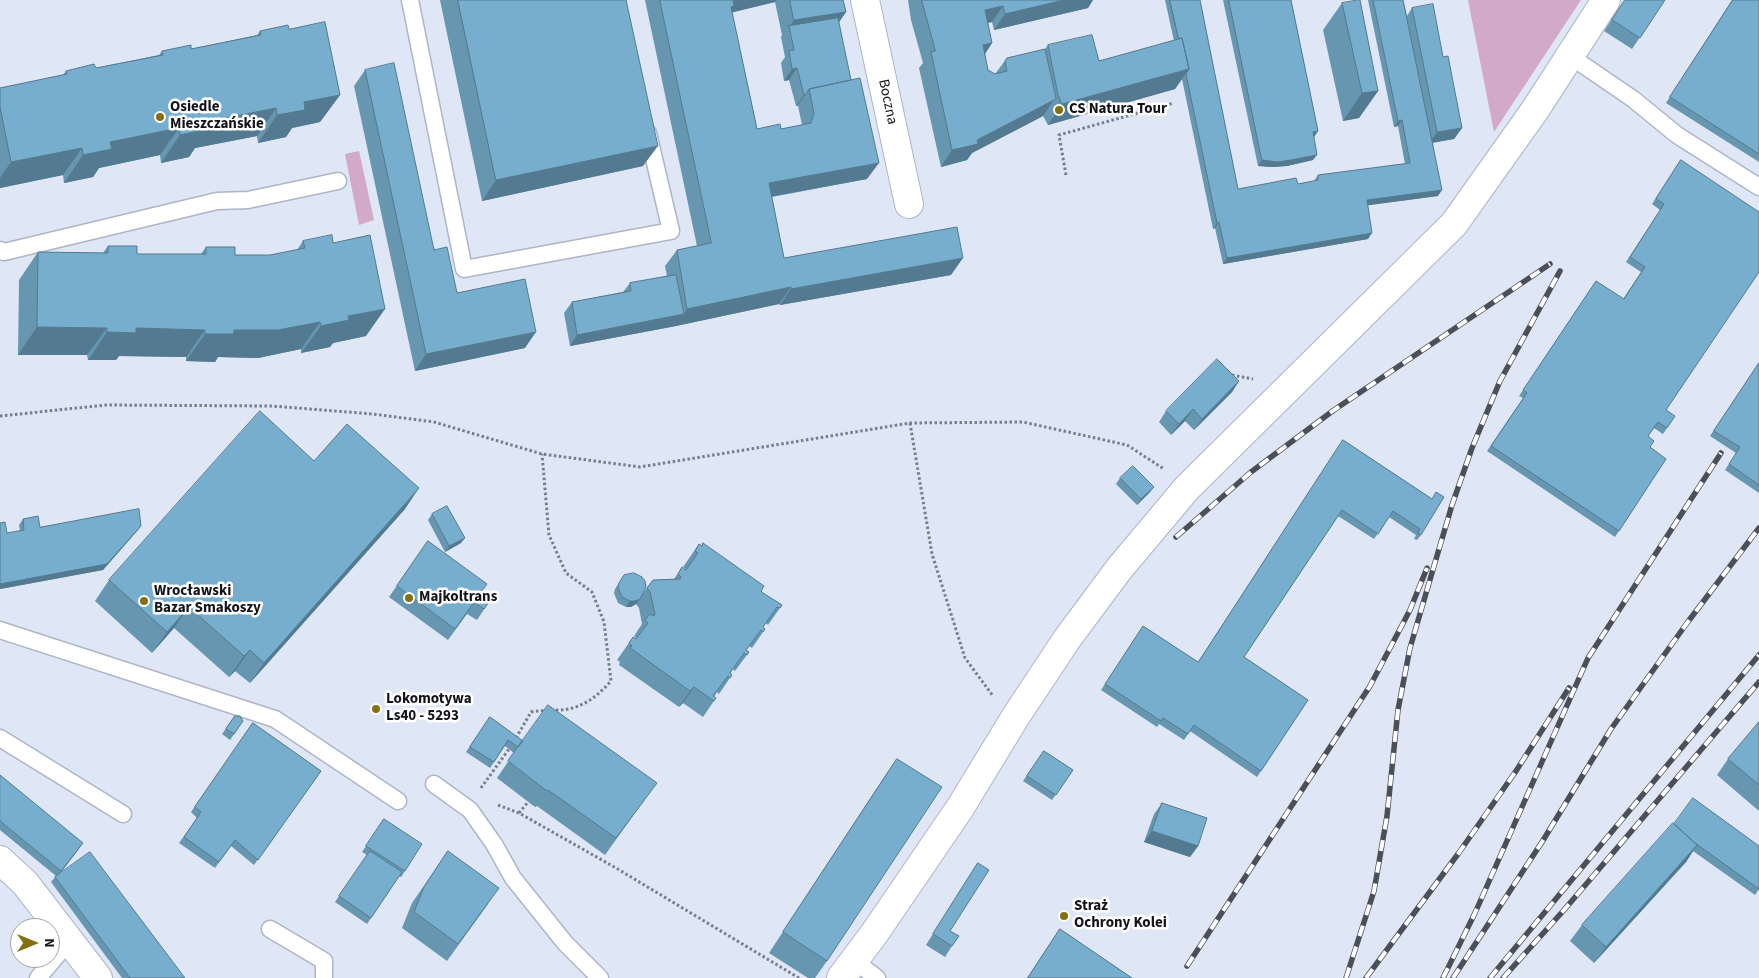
<!DOCTYPE html>
<meta charset="utf-8">
<style>
body{margin:0}
#map{position:relative;width:1759px;height:978px;overflow:hidden;background:#dfe6f6;font-family:"Source Sans 3",sans-serif}
canvas{display:block}
.north{position:absolute;left:10px;top:918px;width:50px;height:50px;box-sizing:border-box;background:#fff;border:1px solid #a0a1a3;border-radius:50%;rotate:90deg;font-size:14px;font-weight:700;line-height:20px;text-align:center;color:#121419}
.north::after{content:'';display:block;margin:auto;width:18px;height:22px;background:#847010;clip-path:polygon(50% 0,100% 100%,50% 72%,0 100%)}
</style>
<div id="map">
<canvas width="1759" height="978"></canvas>
<div class="north">N</div>
</div>
<script>
const g = document.querySelector('canvas').getContext('2d');
g.lineJoin = 'round';
function fillPath(path, color) {
  g.fillStyle = color;
  g.fill(path, 'evenodd');
}
function strokePath(path, color, width, dash) {
  g.strokeStyle = color;
  g.lineWidth = width;
  g.lineCap = dash ? 'butt' : 'round';
  g.setLineDash(dash || []);
  g.stroke(path);
}
function label(font, color, halo, rows, align = 'center') {
  g.font = font + ' "Source Sans 3",sans-serif';
  g.lineWidth = 5;
  g.setLineDash([]);
  g.textBaseline = 'middle';
  g.strokeStyle = halo;
  g.fillStyle = color;
  for (const [text, x, y, turn = 0] of rows) {
    g.save();
    g.translate(x, y);
    g.rotate((+turn || 0) * Math.PI / 180);
    g.textAlign = isNaN(turn) ? turn : align;
    if (halo) g.strokeText(text, 0, 0);
    g.fillText(text, 0, 0);
    g.restore();
  }
}
fillPath(new Path2D(`
 M1468,0h113l-87,132z
 M359,151l15,69 -15,5 -14,-71z`), '#d2a9c7');
const service = new Path2D(`
 M410,0l54,269 207,-38 -23,-98
 M1570,56l63,43 44,36 82,52
 M0,250l4,2 213,-51 31,-1 90,-19
 M0,630l275,89 123,82
 M0,738l123,76
 M434,784l36,26 24,34 19,34 52,65 35,35
 M270,929l54,32v17
 M855,961l22,17
 M38,978l32,-38`);
const minor = new Path2D(`
 M865,0l44,204
 M0,860l25,23 73,95
 M841,978l33,-44 86,-126 56,-92 51,-77 52,-70 68,-81 267,-264 81,-114 71,-110`);
strokePath(service, '#aeb5c4', 19);
strokePath(minor, '#aeb5c4', 30);
strokePath(new Path2D(`
 M1066,175l-7,-40 115,-32
 M1232,375l21,4
 M0,416l106,-11 166,1 101,8 61,8 108,32 98,13 270,-44 113,-1 104,23 37,24
 M910,423l22,131 33,104 28,38
 M516,738l15,-26c9,-2 17,-1 27,-2 22,0 39,-13 53,-29l-7,-59 -12,-30 -26,-19 -17,-38 -7,-81
 M481,788l28,-39
 M498,805l21,8 97,55 183,110
 M519,813l9,-11`), '#797d88', 3, [2.5, 2.5]);
strokePath(service, '#fff', 16);
strokePath(minor, '#fff', 28);
const rail = new Path2D(`
 M1176,537l75,-65 83,-62 216,-146
 M1187,966l183,-280 40,-76 17,-42
 M1346,978l28,-87 13,-75 11,-106 12,-62 24,-82 18,-61 20,-57 28,-67 60,-110
 M1366,978l92,-124 58,-83 53,-83
 M1443,978l32,-65 113,-255 133,-205
 M1453,978l89,-136 69,-113 76,-106 72,-95
 M1490,978l269,-323
 M1503,978l61,-68 195,-228`);
strokePath(rail, '#4b4f57', 5.5);
strokePath(rail, '#fff', 4, [11]);
fillPath(new Path2D(`
 M440,0h186l17,166 -161,35z
 M645,0h198l3,12 -7,10 28,157 -95,18 12,61 167,17 -171,30 -1,-1 -103,22 -106,20 -6,-33 8,-11 51,-10 7,-9 37,-7 -2,-10 12,-16 20,-4zM775,2l7,33 -1,2 4,20 -4,6 3,18 5,-1 7,26h2l4,19 -21,4h-24l-25,-117z
 M908,0h185l-5,8 -94,22 -2,-8 -4,1 4,20 -7,11 3,16 7,4 12,-16 38,-9 3,-4 51,16 75,-20 -9,-41h35l38,189 60,-5 16,-3 4,-6 87,-11 -7,-38 -4,1 -26,-127h35l4,16 5,-8 31,49 19,71 -8,11 -21,4 5,53 -70,9v34l-145,25 -8,-36 -2,1 -31,-150 -7,10 -127,36 -5,-9 -71,37 -5,7 -26,7 -22,-99 4,-5 -12,-43z
 M1223,0h68l27,131 -4,6 -1,23 -26,6 -14,1 -15,-1z
 M1625,0h40l-33,49 -28,-18z
 M1732,0h27v162l-93,-59z
 M1342,3l36,88 -19,27 -16,3 -20,-91z
 M289,29l51,66 -20,27 -28,6 -6,9 -28,6 -1,-7 -62,12 -6,9 -28,6 -1,-8 -61,13 -6,9 -29,6 -1,-8 -63,13v-100l63,-13 3,-4 30,-3 63,-13 3,-4 29,-2 66,-14 3,-4z
 M365,70l69,178 23,45 68,55 -110,23 -61,-285z
 M1681,160l-15,250 1,18 -4,6 -9,-6 -6,8 2,11 16,12 -51,78 -128,-86 36,-53 -4,-2 77,-115 27,18 18,-27 -15,-10 34,-52 -8,-6z
 M303,241l30,2 33,93 -33,7 -3,4 -29,6v-4l-43,9 -40,-1 -3,5 -29,-1v-4l-67,-1 -3,4h-28l-1,-5h-69l1,-75 19,-28 65,1 5,-7 29,8h64l5,-7 29,8h35l27,-5z
 M1759,363v130l-34,-23 11,-17 -26,-17z
 M1239,381l-7,11 -38,38 -9,-9 -14,14 -12,-13 7,-11z
 M1343,440l88,58 -10,37 -4,5 -3,-1 2,-4 -27,-18 -15,22 -36,-23 -94,141 64,43 -51,77 -67,-46 -6,9 -25,-16 -2,3 -56,-37 42,-64 55,36z
 M314,461l91,48 -155,174 -15,-12 -6,6 -55,-49 -22,25 -57,-52 14,-21z
 M1120,478l34,9 -4,5 -13,13 -21,-21z
 M432,514l29,29 -16,9 -17,-32z
 M23,519l17,8 97,4 -34,39 -103,19v-66l7,10 13,-2 -1,-6z
 M428,541l53,51 10,7 -14,21 -10,-6 -19,26 -59,-43z
 M699,544l62,47 2,2 19,12 -14,20 -2,-2 -3,4 2,2 -13,19 -3,-2 -3,4 3,2 -14,19 -2,-2 -3,4 2,2 -13,19 -2,-2 -3,5 2,1 -13,19 -20,-14 -4,4 -60,-42 1,-3 -3,-2 16,-23 3,2h1l-3,-3 8,-12 -3,-16 -3,-4 -5,3h-5l-8,-4 -4,-10 1,-4 9,-14 19,18 10,-13 21,-1 8,-12 4,3v-1l-3,-2z
 M235,716l8,5 -13,19 -8,-6z
 M490,717l33,24 122,58 -40,56 -68,-49 -2,1 -38,-29 17,-25 -9,-7 -15,22 -24,-16z
 M1759,722v89l-42,-36 11,-16z
 M253,723l68,48 -67,94 -23,-19 -16,22 -36,-25 18,-25 -6,-6z
 M1044,751l29,19 -21,30 -29,-19z
 M897,759l-70,202 -12,17h-7l-39,-25 114,-174z
 M0,775l79,74 -19,25 125,104h-63l-71,-96 5,-6 -56,-46z
 M1162,803l36,43 -8,11 -46,-15 10,-28z
 M384,819l21,52 -4,6 -2,-1 -32,48 -32,-22 32,-47 -5,-3z
 M1674,824l85,65 -4,6 -62,-44 -7,11 -92,101 -24,-22 12,-16z
 M448,851l40,53 -41,57 -45,-33 10,-25z
 M978,863l-28,68 2,15 -7,11 -19,-12 44,-70z
 M1060,929l72,49h-105z`), '#6696b0');
fillPath(new Path2D(`
 M732,0h45l-2,2 -45,11z
 M1064,0h29l-5,8 -94,22 11,-16z
 M1003,6l-11,16 -19,4 12,-16z
 M846,12l-11,16 -46,-1 5,-7z
 M992,43l-11,17 2,-15z
 M797,68l-8,12 -5,1 8,-12z
 M1189,69l-14,20 -127,36 14,-21z
 M1378,91l-19,27 -16,3 19,-28z
 M806,94l-8,11 -2,1 8,-11z
 M340,95l-20,27 -28,6 -6,9 -28,6 19,-28 27,-13z
 M1054,100l-11,16 -71,37 -5,7 -26,7 11,-17 25,-10z
 M276,108l-19,28 -62,12 -6,9 -28,6 19,-28 26,-13z
 M1402,120l-4,6 -4,1 4,-6z
 M179,128l-19,27 -61,13 -6,9 -29,6 19,-28 27,-13z
 M1462,128l-8,11 -25,4 8,-11z
 M1318,131l-4,6 -1,-5z
 M658,146l-15,20 -161,35 14,-21z
 M82,148l-19,27 -63,13v-10l11,-16z
 M1317,155l-4,5 -26,6 -14,1 -15,-1 4,-6z
 M879,163l-12,16 -110,20 12,-16z
 M1442,190l-4,6 -75,10 4,-6z
 M1219,222l-4,6 -2,1 4,-6z
 M1372,233l-4,6 -145,25 4,-6z
 M963,258l-12,17 -171,30 11,-16z
 M791,287l-12,17 -103,22 11,-17z
 M385,309l-19,27 -33,7 -3,4 -29,6 20,-27 27,-10z
 M684,314l-8,12 -106,20 7,-11z
 M320,322l-19,27 -43,9 -40,-1 -3,5 -29,-1 19,-27 29,-4z
 M37,327l70,1 -20,27h-69z
 M136,328l69,2 -19,27 -67,-1 -3,4h-28l19,-28z
 M536,332l-11,16 -110,23 11,-17z
 M1239,381l-7,11 -38,38 8,-11z
 M1193,409l-8,12 -14,14 8,-11z
 M1154,487l-4,5 -13,13 4,-6z
 M419,488l-14,21 -155,174 14,-20z
 M141,526l-4,5 -34,39 -103,19v-5z
 M465,538l-4,5 -16,9 4,-6z
 M640,599l-4,5 -5,3h-5l4,-6z
 M189,607l-15,21 -22,25 15,-21z
 M250,650l-15,21 -6,6 15,-21z
 M694,687l-11,16 -4,4 11,-16z
 M1152,831l46,15 -8,11 -46,-15z
 M1697,845l-11,17 -92,101 12,-16z`), '#537a90');
const building = new Path2D(`
 M458,0h168l32,146 -162,34z
 M660,0h73l1,6 -3,1 26,122 23,-5 1,5 30,-6 3,-10 -5,-24 51,-11 19,85 -110,20 15,75 173,-31 6,31 -172,31v-2l-104,22 -10,-59 34,-7z
 M790,0h53l3,12 -52,8z
 M922,0h142l-59,14 -2,-8 -18,4 7,33 -9,2 5,25 7,4 12,-3 -2,-10 2,-3 38,-9 11,49 -2,2 -77,40 1,4 -26,6 -21,-98 4,-1z
 M1170,0h30l38,189 58,-11 2,6 20,-4v-5l92,-12 -8,-43 -4,1 -25,-121h30l39,190 -75,10 5,33 -145,25 -8,-36 -2,1 -31,-149 3,-5 -7,-31 -3,1z
 M1229,0h62l27,131 -5,1 4,23 -26,5 -14,2 -15,-2z
 M1360,0l18,91 -16,2 -20,-90z
 M1625,0h40l-25,38 -28,-18z
 M1733,0h26v154l-89,-57z
 M1433,4l10,53 5,-1 14,72 -25,4 -25,-124z
 M838,18l13,62 -42,9 -3,5 -2,1 -7,-27 -5,1 -3,-18 5,-1 -5,-24z
 M325,22l15,73 -36,7 1,8 -28,5 -1,-7 -70,14 2,7 -28,6 -1,-7 -69,14 2,7 -29,6 -1,-7 -71,14 -11,-55v-19l67,-14 -1,-3 28,-7 2,4 67,-13 -1,-4 29,-6v4l70,-14 -1,-4 28,-6 1,4z
 M1092,35l7,26 83,-23 7,31 -127,35 -4,-9 -10,-50z
 M394,63l40,187 13,-3 10,46 68,-14 11,53 -110,22 -61,-284z
 M1681,160l78,52v60l-93,138 9,6 -8,12 -9,-6 -10,14 6,5 -4,6 16,12 -47,72 -128,-85 36,-53 -4,-3 73,-109 28,18 21,-32 -15,-10 34,-53 -8,-5z
 M332,235l1,8 37,-8 15,74 -37,7 1,4 -28,6 -1,-4 -42,8h-44v4h-29v-4l-69,-2v5l-29,-1v-4l-70,-1 1,-75 70,1v-7h29v8h69v-7h29v8h35l35,-7 -2,-7z
 M676,275l8,39 -107,21 -5,-33 59,-11 -1,-8z
 M1217,359l22,22 -37,38 -9,-10 -14,15 -13,-13z
 M1759,363v122l-30,-21 11,-17 -26,-16z
 M260,411l54,50 33,-37 72,64 -155,175 -14,-13 -6,6 -55,-49 -22,25 -58,-52z
 M1343,440l89,59 4,-7 8,5 -23,38 -3,-2 2,-4 -27,-18 -15,23 -36,-24 -98,147 64,43 -47,71 -67,-46 -6,9 -25,-16 -2,3 -56,-37 38,-58 55,36z
 M1133,466l21,21 -13,12 -21,-21z
 M447,506l18,32 -16,8 -17,-32z
 M139,509l2,17 -34,38 -107,20v-61l5,-1 2,11 17,-3 -1,-11 15,-3 2,11z
 M428,541l59,43 -6,8 10,7 -7,10 -10,-7 -19,27 -58,-43z
 M703,543l61,43 -3,5 2,2 19,12 -2,3 -3,-1 -14,20 2,2 -2,3 -2,-2 -15,20 3,2 -2,3 -3,-2 -14,20 2,2 -2,3 -2,-2 -15,20 3,2 -2,3 -20,-14 -4,4 -60,-43 2,-2 -3,-3 4,-6 3,2 12,-16 -3,-3 5,-6 4,2 1,-2 -5,-22 -3,-4 6,-8 27,-1 1,-2 -3,-3 4,-7 4,3 12,-17 -3,-2 4,-7 3,2z
 M634,573l8,4 3,4 1,6 -6,12 -5,2h-5l-8,-4 -4,-9 1,-5 5,-8z
 M548,705l109,78 -41,55 -68,-48 -1,1 -39,-30z
 M235,716h5l3,5 -9,13 -8,-5z
 M490,717l33,24 -5,6 -10,-7 -14,22 -24,-15z
 M1759,722v63l-31,-26z
 M253,723l68,48 -63,89 -23,-20 -16,22 -35,-25 17,-25 -6,-5z
 M1044,751l29,19 -17,25 -29,-19z
 M897,759l45,28 -115,174 -44,-29z
 M0,775l83,68 -22,28 -61,-50z
 M1693,798l66,48v43l-64,-46 -21,-19z
 M1162,803l45,15 -9,28 -46,-15z
 M384,819l38,25 -17,27 -39,-25z
 M1673,823l24,22 -91,102 -24,-22z
 M370,851l32,21 -31,46 -32,-22z
 M448,851l51,37 -41,56 -44,-32 10,-25z
 M90,852l95,126h-55l-75,-101z
 M978,863l11,7 -39,61 9,5 -7,10 -19,-12z
 M1060,929l72,49h-104z`);
fillPath(building, '#77aecd');
strokePath(building, '#537a90', 1);
for (const [x, y, r, color] of [
 [1059,110,5,"#847010"],
 [160,117,5,"#847010"],
 [409,598,5,"#847010"],
 [144,601,5,"#847010"],
 [376,709,5,"#847010"],
 [1064,916,5,"#847010"]
]) {
  const dot = new Path2D();
  dot.arc(x, y, r, 0, 2 * Math.PI);
  g.fillStyle = color;
  g.fill(dot);
  strokePath(dot, '#fff', 2);
}
label('15px', '#121419', '#fff', [
 ["Boczna",887,102,78]
]);
label('bold 15px', '#121419', '#fff', [
 ["Osiedle",170,108],
 ["Mieszczańskie",170,125],
 ["CS Natura Tour",1069,110],
 ["Wrocławski",154,592],
 ["Bazar Smakoszy",154,609],
 ["Majkoltrans",419,598],
 ["Lokomotywa",386,700],
 ["Ls40 - 5293",386,717],
 ["Straż",1074,907],
 ["Ochrony Kolei",1074,924]
], 'left');
</script>
